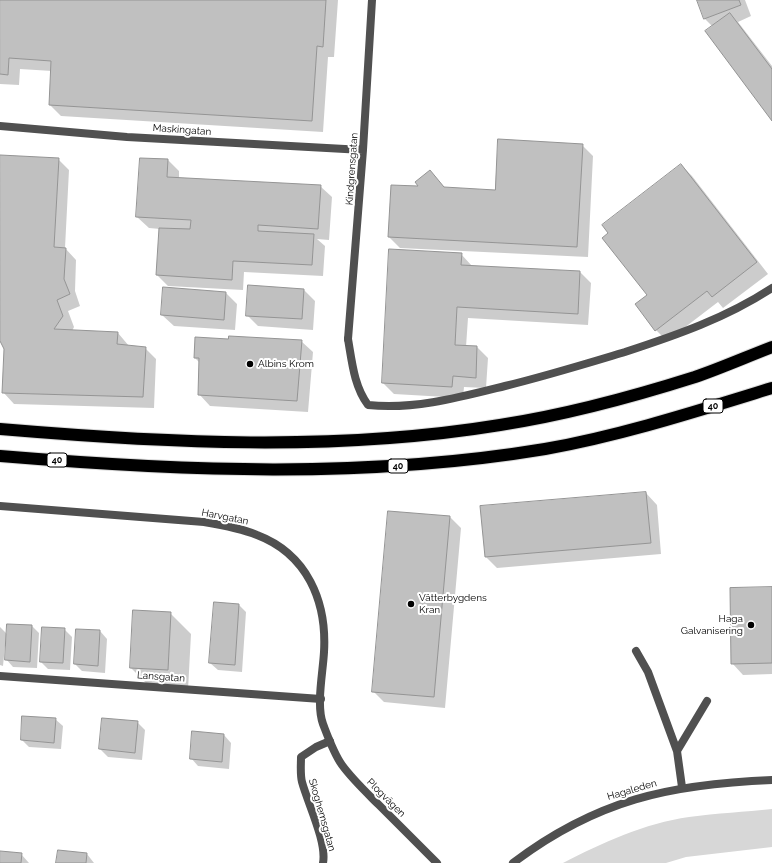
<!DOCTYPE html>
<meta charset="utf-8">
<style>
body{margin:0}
canvas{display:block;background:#fff}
</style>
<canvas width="772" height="863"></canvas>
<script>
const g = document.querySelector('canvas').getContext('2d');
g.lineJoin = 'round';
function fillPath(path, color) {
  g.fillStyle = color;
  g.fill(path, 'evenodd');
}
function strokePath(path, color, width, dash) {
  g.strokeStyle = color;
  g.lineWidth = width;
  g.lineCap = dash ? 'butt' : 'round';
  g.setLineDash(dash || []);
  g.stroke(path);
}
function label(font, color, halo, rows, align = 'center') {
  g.font = font + ' Raleway,sans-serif';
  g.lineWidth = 4;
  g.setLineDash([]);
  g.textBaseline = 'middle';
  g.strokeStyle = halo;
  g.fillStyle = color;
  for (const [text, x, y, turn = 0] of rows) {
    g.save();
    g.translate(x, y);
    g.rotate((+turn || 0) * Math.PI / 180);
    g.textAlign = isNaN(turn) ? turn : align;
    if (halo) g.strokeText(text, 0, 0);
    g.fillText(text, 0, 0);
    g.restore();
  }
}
fillPath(new Path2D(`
 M772,809v38l-86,10 -20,6h-103c39,-20 82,-40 126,-46 28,-4 56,-5 83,-8z`), '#d7d7d7');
fillPath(new Path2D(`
 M0,0h338l-4,57h-6l-5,75 -262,-16 -11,-11 2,-34 -32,-2 -1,16 -19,-1z
 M698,0h47l6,16 -13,6 34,44v53l-59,-92 -8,-8z
 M582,145l11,11 -5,101 -188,-9 -11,-11 41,-65 15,16 51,3z
 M0,156l58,3 11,11 -4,78 11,12 -1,31 5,15 -12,5 6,16 -2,4 46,2 11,13 16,2 11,11 -2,49 -140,-4 -11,-12 2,-43 -5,-10z
 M168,160l11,11v7l141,8 12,11 -3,43 -12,-1 8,7 -2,30 -79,-4 -1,18 -75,-4 -11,-11 3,-46 -11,-1 -12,-11z
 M681,165l11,11 76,98 -45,34 -5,-6 -51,39 -11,-11 -8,-34z
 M461,254l11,12 108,6 11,11 -3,42 -120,-7 -2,29h11l11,11 -2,30 -22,-1 -1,11 -69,-4 -11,-11z
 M304,290l11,11 -2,29 -55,-4 -11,-11z
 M226,293l11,11 -2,26 -61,-4 -12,-11z
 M301,341l12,11 -5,60 -98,-6 -11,-12 1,-31 -5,-5z
 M646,493l11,12 4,49 -164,14 -11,-11z
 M450,517l11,11 -16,180 -61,-6 -11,-11z
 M772,588v86l-29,1 -11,-12z
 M239,605l7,7 -4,60 -24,-2 -8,-7z
 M170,613l21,21 -3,56 -36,-1 -21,-21z
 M32,626l7,7 -2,35 -24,-1 -7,-8 1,-13h-2l-2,20 -3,-1v-38l8,8z
 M64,629l8,8 -2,33 -22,-1 -7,-7z
 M100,631l7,8 -2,34 -23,-2 -7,-7z
 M55,719l8,7 -2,23 -32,-2 -7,-7z
 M137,722l8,8 -3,30 -34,-3 -8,-8z
 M224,735l7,8 -2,26 -31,-3 -7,-8z
 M0,852l21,2 8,9h-29z
 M87,854l7,9h-37z`), '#0003');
const building = new Path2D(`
 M0,0h326l-3,47 -6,-1 -5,75 -263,-16 2,-44 -42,-3 -1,17 -8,-1z
 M697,0h42l2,5 -37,14z
 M730,13l42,56v52l-67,-90z
 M498,139l85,5 -6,103 -189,-10 3,-52 27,1 -3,-4 15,-12 14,17 51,3z
 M0,155l59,3 -5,89 12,1 -2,31 6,15 -13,6 6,16 -9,13 64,3 -1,12 29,3 -3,50 -141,-4 2,-44 -4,-8z
 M140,158l28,1 -1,18 154,8 -3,44 -60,-4v6l56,3 -2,31 -79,-4 -1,19 -76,-5 3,-47 31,1 1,-9 -55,-3z
 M681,164l76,98 -45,35 -5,-6 -52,40 -20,-27 12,-9 -45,-57 6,-5 -6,-8z
 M389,249l73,4 -1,12 119,6 -2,43 -121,-7 -2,38 22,1 -1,32 -23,-2 -1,11 -70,-4z
 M248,285l56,4 -2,30 -56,-3z
 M163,287l63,5 -2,28 -63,-5z
 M229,336l73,4 -5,61 -99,-6 1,-37h-5l1,-21 33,2z
 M646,492l5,51 -166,14 -5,-51z
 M388,511l62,5 -16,181 -62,-5z
 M772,587v76l-41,1 -1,-76z
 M214,602l25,2 -4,61 -26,-2z
 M133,610l38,2 -3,58 -38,-2z
 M7,624l25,1 -2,37 -25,-2z
 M42,627l23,1 -2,35 -23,-1z
 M76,629l24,1 -2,36 -24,-2z
 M22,716l34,2 -2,25 -33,-3z
 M102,718l36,3 -3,32 -36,-4z
 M192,731l32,3 -2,28 -32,-3z
 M58,850l29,3 -1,10h-30z
 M0,851l22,2 -1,10h-21z`);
fillPath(building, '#c0c0c0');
strokePath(building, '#949494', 1);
const motorway = new Path2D(`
 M0,429c166,14 335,23 500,-4 65,-10 132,-28 195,-48 26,-9 51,-20 77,-30
 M0,456c181,15 365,23 545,-7 78,-14 152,-38 227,-61`);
strokePath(motorway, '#dbdbdb', 14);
strokePath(new Path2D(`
 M348,339c4,23 6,47 20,66 46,5 93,-8 137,-19 41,-10 80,-22 120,-34 52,-17 101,-34 147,-64
 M636,651l12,21 29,79
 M682,787l-5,-36 30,-50`), '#505050', 8);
strokePath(new Path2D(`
 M0,126l127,11 236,13
 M348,339l15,-189 9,-150
 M0,676l321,23
 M323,863c4,-21 -15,-59 -21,-81 -2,-8 -1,-17 -1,-25l15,-10 14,-6`), '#505050', 8);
strokePath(new Path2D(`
 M0,506l204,16c18,3 36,6 53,13 50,19 70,66 67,117 -1,20 -8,53 -1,72 5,13 11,30 19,41 11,15 24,27 37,40 19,19 39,39 58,58
 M513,863c83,-63 157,-79 259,-83`), '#505050', 8);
strokePath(motorway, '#000', 12);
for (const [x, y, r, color] of [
 [250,364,4,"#000"],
 [411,604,4,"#000"],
 [751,625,4,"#000"]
]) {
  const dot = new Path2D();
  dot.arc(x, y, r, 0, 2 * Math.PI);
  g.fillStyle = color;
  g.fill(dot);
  strokePath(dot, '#fff', 1.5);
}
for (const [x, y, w] of [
 [713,406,20],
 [57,460,20],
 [398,466,20]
]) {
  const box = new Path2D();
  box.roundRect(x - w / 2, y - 7, w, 14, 3);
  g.fillStyle = '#fff';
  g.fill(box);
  strokePath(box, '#000', 1);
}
label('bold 9px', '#000', null, [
 ["40",713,406],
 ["40",57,460],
 ["40",398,466]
]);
label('10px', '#000', '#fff', [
 ["Maskingatan",182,130,4],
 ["Kindgrensgatan",352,169,-86],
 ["Harvgatan",225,517,11],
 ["Lansgatan",161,677,4],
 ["Hagaleden",632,790,-16],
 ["Plogvägen",386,798,45],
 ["Skoghemsgatan",322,815,74]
]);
label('10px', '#000', '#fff', [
 ["Albins Krom",258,364],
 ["Vätterbygdens",419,598],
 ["Kran",419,610],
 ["Haga",743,619,"right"],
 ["Galvanisering",743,631,"right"]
], 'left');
</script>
